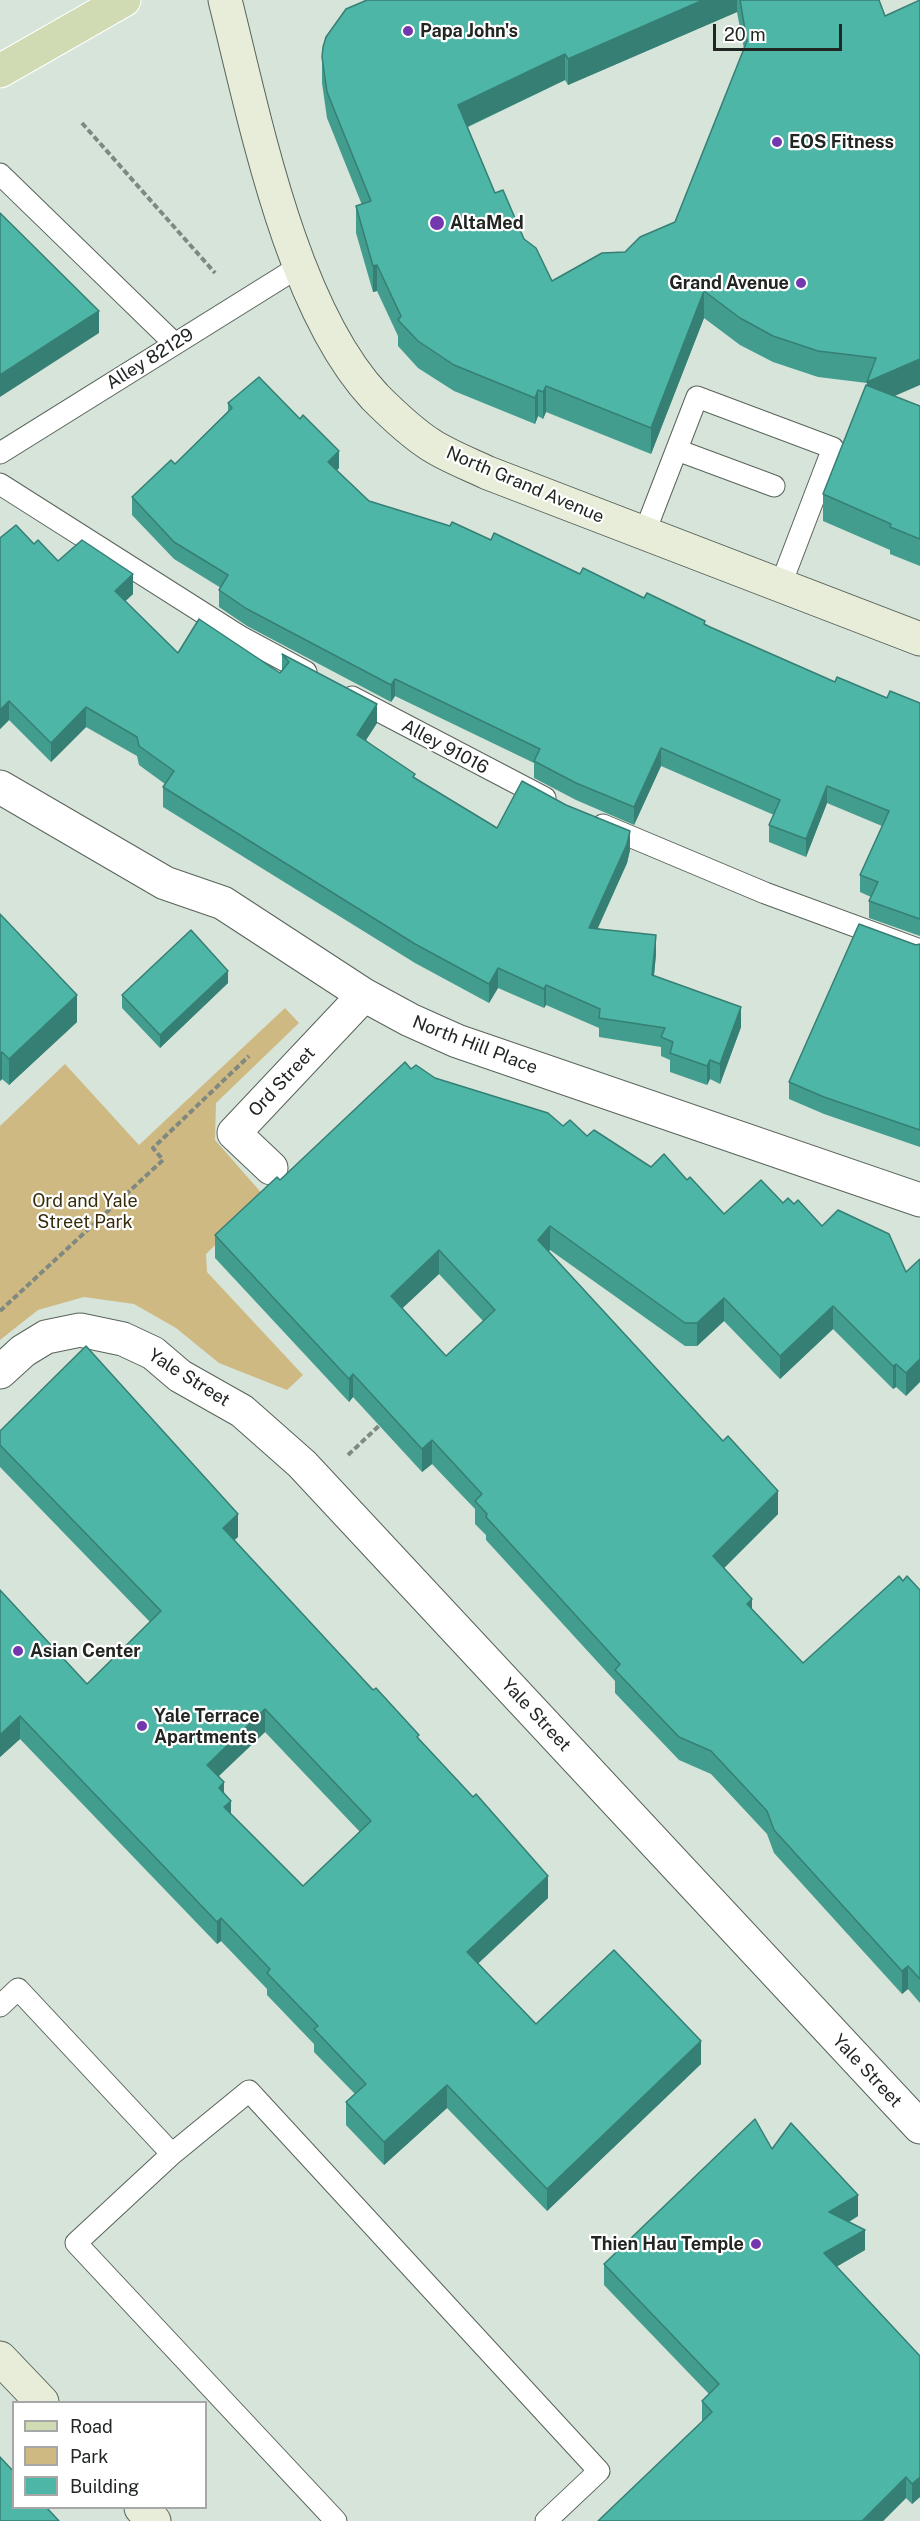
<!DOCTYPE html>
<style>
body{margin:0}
#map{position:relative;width:920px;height:2521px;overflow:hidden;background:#d7e4da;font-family:"Public Sans",sans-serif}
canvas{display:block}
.legend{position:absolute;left:12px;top:2401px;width:195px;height:108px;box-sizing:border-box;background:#fff;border:2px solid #a6a8a7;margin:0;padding:8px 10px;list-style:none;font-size:18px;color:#212622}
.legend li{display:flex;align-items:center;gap:12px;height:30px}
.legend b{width:30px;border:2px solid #a6a8a7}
.scale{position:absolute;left:713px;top:24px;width:129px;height:27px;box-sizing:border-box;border:3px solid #212622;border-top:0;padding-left:8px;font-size:18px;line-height:21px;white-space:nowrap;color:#212622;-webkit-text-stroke:4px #fff;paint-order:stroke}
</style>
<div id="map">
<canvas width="920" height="2521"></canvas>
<ul class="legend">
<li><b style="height:8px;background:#d1dbb3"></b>Road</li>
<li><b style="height:16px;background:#ceb982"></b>Park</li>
<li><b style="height:16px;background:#4db6a6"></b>Building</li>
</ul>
<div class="scale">20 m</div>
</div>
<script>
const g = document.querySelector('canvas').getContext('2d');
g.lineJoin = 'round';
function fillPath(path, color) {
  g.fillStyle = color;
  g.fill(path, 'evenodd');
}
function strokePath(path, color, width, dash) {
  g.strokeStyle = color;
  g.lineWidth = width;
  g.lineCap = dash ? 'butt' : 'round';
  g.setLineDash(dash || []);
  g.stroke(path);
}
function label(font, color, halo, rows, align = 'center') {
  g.font = font + ' "Public Sans",sans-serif';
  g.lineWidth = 4.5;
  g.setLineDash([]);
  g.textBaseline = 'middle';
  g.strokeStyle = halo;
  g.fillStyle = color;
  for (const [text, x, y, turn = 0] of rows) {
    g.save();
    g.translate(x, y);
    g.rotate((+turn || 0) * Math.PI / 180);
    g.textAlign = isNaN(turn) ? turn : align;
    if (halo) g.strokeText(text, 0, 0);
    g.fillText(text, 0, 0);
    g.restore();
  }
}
fillPath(new Path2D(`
 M285,1008l14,15 -83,80 -1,37 50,57 -59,57 1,18 96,103 -16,15 -68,-27 -43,-35 -42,-24 -50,-7 -46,13 -38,30v-214l65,-62 74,81z`), '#ceb982');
const lane = new Path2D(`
 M0,174l175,170
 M677,450l97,36
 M0,453l300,-187
 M0,484l241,153 65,35
 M644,534l53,-137 136,51 -52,136
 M352,697l193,101
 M603,825l162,68 155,57
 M0,2006l18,-17 154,165 -96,89 260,278
 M172,2154l77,-63 350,380 -53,50`);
const street = new Path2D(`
 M0,787l165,96 58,20 141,92 46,25 47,21 463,159
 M271,1168l-37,-35 130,-138
 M0,1372l23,-21 23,-14 34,-7 43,9 30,14 27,23 62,35 60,53 618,663`);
const secondary = new Path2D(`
 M225,0c30,119 66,307 150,397 16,16 37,36 56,48 17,11 38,19 57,28l432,166
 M0,2358l42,44
 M141,2508l13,13`);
const primary = new Path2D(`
 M0,71l124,-71`);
strokePath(lane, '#58635a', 23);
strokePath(street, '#58635a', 35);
strokePath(secondary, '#58635a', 35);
strokePath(primary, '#fff', 35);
strokePath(new Path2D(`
 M82,123l133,150
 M0,1311l163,-151 -10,-12 96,-92
 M348,1455l34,-32`), '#7f8881', 4, [6, 3]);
strokePath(lane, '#fff', 21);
strokePath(street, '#fff', 33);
strokePath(secondary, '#e8edd9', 33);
strokePath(primary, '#d1dbb3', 33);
fillPath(new Path2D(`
 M367,0h512l16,396 25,10v160l-30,-12v-4l-67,-29v-27l44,-111 -49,-6 -45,-15 -33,-17 -36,-27 -53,136 -105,-42 -3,7 -5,-3 -3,8 -81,-33 -36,-23 -20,-22v-10l-21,-45 -4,1 -17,-59v-27l6,-1 -35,-87 -5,-35v-26zM737,12l7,37 -69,173 -50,30 -73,29 -28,-42 -29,-46 -27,-66 97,-47 3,5z
 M228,403l111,65 -3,2 33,31 122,39 153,58 191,84 52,16 33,5v233l-51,-18v-17l2,-4 -11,-5v-17l22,-49 -55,-23 -21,54 -37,-15v-17l5,-10 -113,-49 -27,59 -58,-25 -42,-22v-15l-139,-67 -4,6 -144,-76 -28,-19v-17l2,-2 -47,-29 -42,-44v-18l43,-33 53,-53z
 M0,538l34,6 24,17 75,33 -8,7 53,52 102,20 2,-3v-16l95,69 -11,17 49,39 82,49 133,22 -3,13 -29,65 58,26 -2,22 87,51 -21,57 -10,-5 -3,6 -37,-13v-12l-9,-4v-9l-62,-10v-9l-53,-23 -2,3 -46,-20 -9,15 -74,-40 -252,-156v-20l2,-3 -26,-19 -2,-9 -51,-29 -35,35 -42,-42 -9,9z
 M0,914l77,108 -68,63 -7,-6 -2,2z
 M920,944v203l-96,-33 -35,-15v-17l127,-137z
 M228,983l-68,65 -38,-40v-13z
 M411,1069l152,57 88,41 36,13 37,34 59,-11 11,1 28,22 84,46v124l-10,-9 -3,2 -60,-60 -53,50 -56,-58 -27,25h-12l-135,-96 -2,1 230,263 -54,54 28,41 51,54 100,-82 17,9v413l-12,-14 -6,5 -128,-141 -7,-19 -56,-60 -32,-14 -64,-67v-12l-129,-141v-5l-11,-11v-15l-43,-45 -10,8 -69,-75 -4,5 -134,-144v-23zM439,1274l44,47 -37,35 -44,-48z
 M0,1431l238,106 -4,3 185,200 129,158 -70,65 58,61 165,40 -154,147 -100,-103 -63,57 -38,-40v-23l9,-8 -41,-42v-8l-47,-49v-6l-46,-48 -4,3 -197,-205 -20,18v-167l87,94 63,-62 -150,-155zM265,1732l95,100 -57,54 -72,-72 -12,-38z
 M772,2149l86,67 -9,6 16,28 -29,17 84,89v141l-8,7 -6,-6 -23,23h-285l104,-99v-21l7,-7 -105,-109v-21z`), '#429d8f');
fillPath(new Path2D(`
 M703,0h34v12l-169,73v-26z
 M565,54v26l-107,51v-26z
 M377,265v26l-4,1v-26z
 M704,291v27l-53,136v-26z
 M99,311v22l-99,64v-22z
 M920,359v26l-53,23v-26z
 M546,386v26l-3,7v-27z
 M538,390v26l-3,8v-26z
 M339,451v17l-11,12v-18z
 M133,574v20l-18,17v-20z
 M395,679v17l-4,6v-17z
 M9,701v19l-9,9v-19z
 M377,704v19l-20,31v-19z
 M86,707v20l-35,35v-19z
 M661,748v18l-27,59v-18z
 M827,786v17l-21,54v-18z
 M630,831v19l-3,13 -38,84v-19z
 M656,935v19l-4,40v-19z
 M498,968v20l-9,15v-19z
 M228,971v12l-68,65v-13z
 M546,985v20l-2,3v-19z
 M77,995v27l-68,63v-26z
 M741,1007v20l-21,57v-20z
 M2,1052v27l-2,2v-27z
 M710,1060v19l-3,6v-19z
 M550,1226v24l-12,13v-23z
 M439,1250v24l-48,45v-23z
 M724,1298v23l-27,25v-23z
 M833,1306v23l-53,50v-23z
 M920,1359v23l-14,14v-23z
 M896,1364v23l-3,2v-23z
 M353,1374v23l-4,5v-23z
 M432,1440v24l-10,8v-23z
 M778,1491v23l-65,65v-23z
 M238,1514v23l-15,14v-23z
 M752,1599v23l-5,-18z
 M265,1709v23l-58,55v-22z
 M20,1716v23l-20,18v-22z
 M224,1782v23l-5,-17z
 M231,1801v23l-7,-17z
 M548,1876v22l-81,76v-22z
 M221,1918v23l-4,3v-22z
 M908,1966v23l-6,5v-23z
 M701,2041v23l-154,147v-22z
 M447,2085v23l-63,57v-23z
 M858,2195v21l-29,17v-21z
 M865,2230v20l-41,24v-21z
 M906,2477v21l-23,23h-21z
 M920,2477v20l-8,7v-20z`), '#367f74');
const building = new Path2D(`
 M367,0h336l-135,59 -3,-5 -107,51 37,88 8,-3 21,49 12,9 16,33 50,-28 23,-1 15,-15 35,-15 72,-181 -7,-41h139l6,16 35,-16v359l-53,23 9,-24 -58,-7 -45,-15 -33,-18 -36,-27 -53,137 -105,-42 -3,6 -5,-2 -3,8 -81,-33 -36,-24 -20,-21 3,-4 -24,-51 -4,1 -17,-60 15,-5 -44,-109 -5,-35 1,-10 3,-10 20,-28z
 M0,213l99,98 -99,64z
 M259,377l41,42 3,-4 36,36 -11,11 41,39 81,25 2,-4 39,18 3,-7 86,41 3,-6 61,30 3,-5 58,28 -1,3 6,3 125,55 2,-5 50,21 3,-7 30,12v216l-51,-18 9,-19 -18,-7 29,-64 -62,-25 -21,53 -37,-14 11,-25 -119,-52 -27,59 -58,-24 -42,-22 6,-12 -145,-70 -4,6 -144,-76 -28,-19 9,-15 -54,-33 -42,-45 39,-37 4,4 57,-56 -4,-5z
 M866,385l54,21v133l-30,-12 1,-3 -68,-30z
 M16,525l18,19 4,-4 20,21 24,-21 51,34 -18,17 63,62 21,-34 81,54 9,-11 -7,-8 95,50 -20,31 58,39 -2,3 84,51 25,-47 44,24 64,26 -3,13 -38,84 67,7 -4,40 89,32 -21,57 -10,-4 -3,6 -37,-13 3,-11 -12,-5 4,-9 -66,-10 1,-9 -54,-24 -2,4 -46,-21 -9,16 -74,-40 -252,-157 11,-16 -35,-25 -2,-9 -51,-30 -35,36 -42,-42 -9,9v-172z
 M0,914l77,81 -68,64 -7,-7 -2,2z
 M859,924l57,21 4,-1v186l-96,-33 -35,-15z
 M191,930l37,41 -68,64 -38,-40z
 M405,1062l6,7 5,-4 19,13 113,35 15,13 7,-6 17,16 7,-6 57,37 13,-13 23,26 3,-3 34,37 37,-34 22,23 5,-5 6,6 4,-4 24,26 16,-16 51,24 17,38 14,-13v100l-14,14 -10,-9 -3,2 -60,-60 -53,50 -56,-58 -27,25h-12l-135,-97 -12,14 185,201 5,-5 50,55 -65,65 39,43 -5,5 56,59 96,-87 4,5 4,-5 13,14v389l-12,-13 -6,5 -128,-141 -7,-19 -56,-60 -32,-14 -64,-67 5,-6 -134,-147 1,-3 -12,-13 7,-7 -50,-54 -10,9 -69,-75 -4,5 -134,-144 62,-58 3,3zM439,1250l56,60 -49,46 -55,-60z
 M86,1346l152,168 -15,14 150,162 3,-2 43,47 -2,2 56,60 3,-3 72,82 -81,76 69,72 78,-74 87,91 -154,148 -100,-104 -63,57 -38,-40 20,-18 -52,-55 4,-3 -51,-53 3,-4 -49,-51 -4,4 -197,-206 -20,19v-145l87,94 74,-73 -161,-166v-14zM265,1709l106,112 -68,65 -79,-79 7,-6 -12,-13 5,-6 -17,-17z
 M755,2119l17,30 19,-26 67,72 -29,17 36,18 -41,23 96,103v121l-8,7 -6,-7 -44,44h-264l114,-109 -10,-11 17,-17 -115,-120z
 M0,2457l14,15v36h33l12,13h-59z`);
fillPath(building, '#4db6a6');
strokePath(building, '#367f74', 1.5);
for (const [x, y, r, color] of [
 [408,31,6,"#7438ae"],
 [777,142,6,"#7438ae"],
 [437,223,8,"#7438ae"],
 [801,283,6,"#7438ae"],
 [18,1651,6,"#7438ae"],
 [142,1726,6,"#7438ae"],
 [756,2244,6,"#7438ae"]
]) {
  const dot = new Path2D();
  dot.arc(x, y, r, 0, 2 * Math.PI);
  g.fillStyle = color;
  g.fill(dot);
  strokePath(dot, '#fff', 2);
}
label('bold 18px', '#212622', '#fff', [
 ["Papa John's",420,31],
 ["EOS Fitness",789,142],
 ["AltaMed",450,223],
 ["Grand Avenue",789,283,"right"],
 ["Asian Center",30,1651],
 ["Yale Terrace",154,1716],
 ["Apartments",154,1737],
 ["Thien Hau Temple",744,2244,"right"]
], 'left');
label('18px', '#212622', '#fff', [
 ["Alley 82129",150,359,-32],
 ["North Grand Avenue",525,485,23],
 ["Alley 91016",445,747,28],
 ["North Hill Place",475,1045,21],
 ["Ord Street",282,1082,-47],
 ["Yale Street",189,1378,32],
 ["Yale Street",536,1715,47],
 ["Yale Street",867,2071,47]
]);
label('18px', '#372c0a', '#fff', [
 ["Ord and Yale",85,1201],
 ["Street Park",85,1222]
]);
</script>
